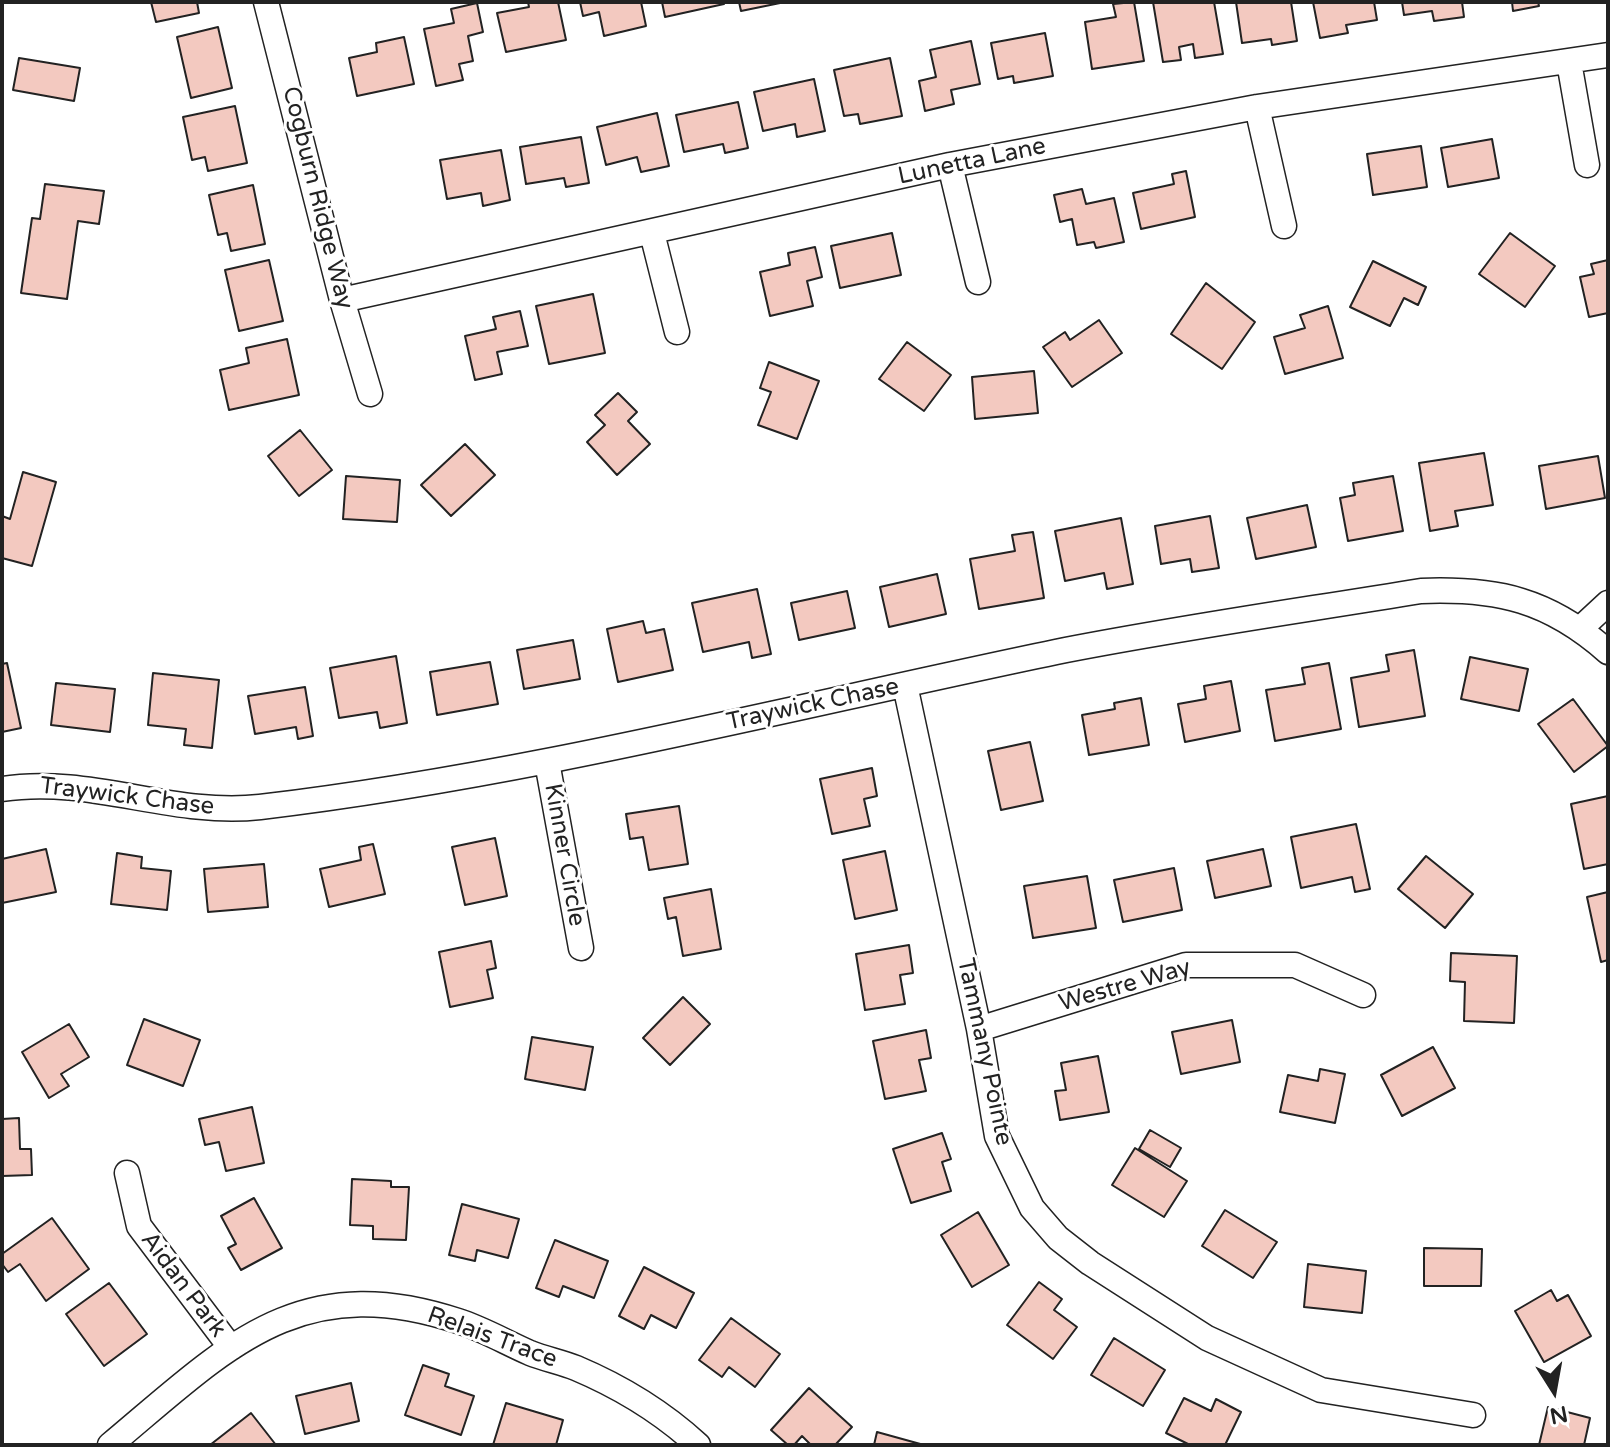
<!DOCTYPE html>
<style>
body{margin:0}
#map{position:relative;width:1610px;height:1447px;overflow:hidden;background:#fff;font-family:"Varela Round",sans-serif}
canvas{display:block}
.frame{position:absolute;inset:0;border:4px solid #222;pointer-events:none}
.north{position:absolute;left:1514px;top:1351px;width:80px;height:80px;-webkit-text-stroke:6px #fff;paint-order:stroke;rotate:169deg;font-size:22px;font-weight:700;line-height:32px;text-align:center;color:#222}
.north::after{content:'';display:block;margin:auto;width:28px;height:36px;background:#222;clip-path:polygon(50% 0,100% 100%,50% 72%,0 100%)}
</style>
<div id="map">
<canvas width="1610" height="1447"></canvas>
<div class="frame"></div>
<div class="north">N</div>
</div>
<script>
const g = document.querySelector('canvas').getContext('2d');
g.lineJoin = 'round';
function fillPath(path, color) {
  g.fillStyle = color;
  g.fill(path, 'evenodd');
}
function strokePath(path, color, width, dash) {
  g.strokeStyle = color;
  g.lineWidth = width;
  g.lineCap = dash ? 'butt' : 'round';
  g.setLineDash(dash || []);
  g.stroke(path);
}
function label(font, color, halo, rows, align = 'center') {
  g.font = font + ' "Varela Round",sans-serif';
  g.lineWidth = 6;
  g.setLineDash([]);
  g.textBaseline = 'middle';
  g.strokeStyle = halo;
  g.fillStyle = color;
  for (const [text, x, y, turn = 0] of rows) {
    g.save();
    g.translate(x, y);
    g.rotate((+turn || 0) * Math.PI / 180);
    g.textAlign = isNaN(turn) ? turn : align;
    if (halo) g.strokeText(text, 0, 0);
    g.fillText(text, 0, 0);
    g.restore();
  }
}
const building = new Path2D(`
 M151,2h46l2,11 -43,9z
 M528,2h30l8,38 -60,12 -9,-39 32,-6z
 M580,2h61l5,24 -42,10 -5,-24 -16,4z
 M662,2h61l1,2 -59,13z
 M739,2h46l-44,9z
 M1134,2l10,59 -52,8 -7,-47 31,-5 -3,-13z
 M1153,2h61l9,52 -28,4 -2,-14 -14,3 2,13 -18,2z
 M1236,2h55l6,39 -25,4 -1,-6 -29,4z
 M1313,2h61l3,18 -31,5 2,8 -28,5z
 M1402,2h60l2,15 -30,4 -2,-10 -28,4z
 M1512,2h26l1,4 -26,5z
 M477,3l6,29 -15,4 5,25 -14,3 4,16 -27,6 -12,-57 30,-6 -3,-14z
 M218,27l14,61 -41,10 -14,-61z
 M1045,33l8,43 -39,7 -1,-7 -15,3 -7,-36z
 M404,37l10,47 -57,12 -8,-38 28,-6 -1,-9z
 M971,41l9,43 -29,6 3,14 -29,7 -6,-30 17,-4 -6,-27z
 M19,58l61,10 -6,33 -61,-11z
 M890,58l12,58 -42,8 -2,-10 -14,2 -10,-46z
 M814,79l11,52 -28,6 -2,-13 -32,7 -9,-39z
 M738,102l10,46 -23,5 -2,-9 -39,8 -8,-37z
 M235,106l12,57 -39,8 -3,-14 -13,3 -9,-43z
 M657,113l12,53 -28,6 -4,-15 -31,8 -9,-38z
 M581,137l8,46 -23,4 -2,-9 -38,6 -6,-37z
 M1492,139l7,39 -51,9 -7,-39z
 M1421,146l6,41 -54,8 -6,-41z
 M501,150l9,50 -27,6 -2,-13 -34,6 -7,-39z
 M1186,171l9,46 -54,12 -8,-36 41,-9 -2,-10z
 M45,184l59,7 -5,33 -21,-3 -11,78 -46,-6 11,-75 8,1z
 M253,185l12,59 -34,7 -4,-18 -9,2 -9,-40z
 M1082,189l4,15 28,-6 10,44 -28,6 -2,-6 -17,3 -5,-26 -12,3 -6,-27z
 M892,233l9,42 -61,13 -9,-42z
 M1510,233l45,33 -30,41 -46,-33z
 M815,247l7,30 -15,4 6,25 -43,10 -10,-44 30,-7 -2,-12z
 M269,260l14,61 -44,10 -14,-61z
 M1608,260v53l-19,4 -9,-40 14,-3 -3,-10z
 M1373,261l53,26 -8,18 -14,-7 -14,28 -40,-19z
 M1206,283l49,39 -33,47 -51,-35z
 M593,294l12,59 -56,11 -13,-58z
 M1328,306l15,52 -58,16 -11,-37 31,-9 -5,-13z
 M520,311l8,35 -31,6 5,22 -27,6 -10,-44 31,-7 -3,-12z
 M1099,320l23,33 -50,34 -29,-40 22,-15 5,8z
 M287,339l12,56 -70,15 -9,-40 29,-7 -3,-15z
 M907,342l44,33 -27,36 -45,-32z
 M769,362l50,19 -22,58 -39,-14 13,-33 -11,-4z
 M1034,371l4,42 -63,6 -3,-42z
 M618,393l19,19 -9,9 22,23 -33,31 -30,-33 18,-17 -10,-10z
 M300,430l32,40 -33,26 -31,-40z
 M465,444l30,31 -44,41 -30,-31z
 M1484,453l9,52 -38,6 3,15 -28,5 -11,-68z
 M1598,456l7,42 -59,11 -7,-43z
 M23,472l33,10 -24,84 -30,-8v-42l8,3z
 M346,476l54,4 -3,42 -54,-3z
 M1393,476l10,55 -55,10 -8,-43 15,-3 -2,-12z
 M1307,505l9,42 -60,12 -9,-41z
 M1210,516l9,52 -27,4 -2,-13 -29,5 -6,-38z
 M1121,518l12,66 -26,5 -3,-16 -39,8 -10,-50z
 M1033,532l11,66 -65,11 -9,-50 45,-8 -3,-16z
 M937,574l9,40 -57,13 -9,-40z
 M757,589l14,65 -19,4 -3,-16 -46,10 -11,-49z
 M847,591l8,37 -56,12 -8,-37z
 M643,621l3,12 18,-4 9,41 -55,12 -11,-53z
 M573,640l7,39 -56,10 -7,-39z
 M1414,650l11,66 -66,11 -8,-49 38,-7 -3,-16z
 M396,656l11,67 -27,5 -3,-16 -38,6 -9,-50z
 M1470,657l58,12 -9,42 -58,-12z
 M490,662l8,42 -61,11 -7,-43z
 M7,663l14,65 -19,4v-68z
 M1329,663l12,66 -66,12 -9,-51 39,-6 -3,-16z
 M153,673l66,7 -7,68 -28,-3 2,-16 -38,-4z
 M1231,681l9,50 -55,11 -7,-38 28,-5 -2,-13z
 M56,683l59,6 -5,43 -59,-7z
 M305,687l8,49 -15,3 -2,-12 -41,7 -7,-38z
 M1141,698l8,47 -60,10 -7,-40 33,-6 -1,-6z
 M1573,699l35,47 -34,26 -36,-48z
 M1030,742l13,59 -42,9 -13,-59z
 M872,768l5,28 -13,3 6,27 -38,8 -12,-55z
 M1608,796v68l-24,5 -13,-65z
 M679,806l9,58 -39,6 -6,-33 -13,2 -4,-25z
 M1356,824l14,65 -15,3 -3,-15 -51,11 -10,-51z
 M495,838l12,58 -42,9 -13,-58z
 M373,844l12,50 -56,13 -9,-38 41,-9 -2,-13z
 M46,849l10,43 -54,11v-44z
 M1263,849l8,37 -56,12 -8,-37z
 M885,851l12,59 -42,9 -12,-59z
 M117,853l25,4 -1,11 30,3 -4,39 -56,-6z
 M1426,856l47,38 -28,34 -47,-39z
 M264,864l4,43 -60,5 -4,-43z
 M1174,868l8,42 -59,12 -9,-42z
 M1087,876l9,52 -63,10 -9,-52z
 M711,889l10,60 -38,7 -7,-39 -8,2 -4,-21z
 M1608,892v68l-7,2 -14,-65z
 M491,941l5,27 -9,2 6,28 -43,9 -11,-55z
 M909,945l4,28 -13,2 5,29 -40,6 -9,-56z
 M1451,953l66,3 -3,67 -50,-2 1,-39 -15,-1z
 M683,997l27,27 -40,41 -27,-27z
 M144,1019l56,21 -17,46 -56,-21z
 M1232,1020l8,42 -59,12 -9,-42z
 M69,1024l20,33 -28,17 8,12 -20,12 -27,-46z
 M926,1030l5,28 -12,2 7,31 -41,8 -12,-58z
 M532,1037l61,10 -8,43 -60,-11z
 M1433,1047l22,41 -53,28 -21,-41z
 M1098,1056l11,56 -49,8 -5,-29 11,-1 -5,-27z
 M1320,1069l25,5 -10,49 -55,-11 8,-37 30,6z
 M252,1107l12,56 -38,8 -7,-29 -14,3 -6,-26z
 M19,1118l1,31h11l1,26 -30,1v-57z
 M1150,1130l31,18 -11,19 -31,-18z
 M942,1133l9,26 -9,3 9,29 -40,12 -18,-54z
 M1135,1148l52,33 -23,36 -52,-32z
 M352,1179l39,2v6h18l-3,53 -33,-1v-13l-23,-1z
 M254,1198l28,50 -41,22 -13,-22 8,-4 -15,-28z
 M462,1204l57,15 -11,39 -31,-8 -2,11 -26,-6z
 M1225,1210l52,32 -24,36 -51,-32z
 M978,1212l31,53 -37,22 -31,-52z
 M52,1218l37,51 -43,32 -26,-37 -12,8 -6,-8v-10z
 M555,1240l53,21 -14,37 -31,-12 -4,11 -23,-9z
 M1424,1248l58,1 -1,37h-57z
 M1308,1264l58,7 -4,42 -58,-6z
 M644,1267l50,26 -18,35 -25,-13 -7,14 -25,-13z
 M1039,1282l23,17 -8,11 23,17 -24,32 -46,-34z
 M109,1283l38,51 -43,32 -38,-52z
 M1551,1290l6,11 11,-6 23,41 -47,26 -29,-51z
 M731,1318l49,36 -25,33 -26,-20 -7,10 -23,-17z
 M1114,1338l51,32 -22,36 -52,-31z
 M423,1365l26,9 -4,12 29,10 -13,39 -56,-20z
 M351,1383l8,38 -54,13 -9,-38z
 M809,1388l43,39 -17,18h-24l-9,-9 -8,9h-6l-17,-15z
 M1184,1398l27,13 5,-12 25,13 -16,33h-35l-24,-12z
 M506,1403l57,17 -7,25h-63z
 M1548,1407l42,11 -6,27h-45z
 M251,1413l25,32h-66z
 M877,1432l47,13h-50z`);
fillPath(building, '#f3c9c0');
strokePath(building, '#222', 2);
const street = new Path2D(`
 M266,2l76,298 28,94
 M1569,62l18,103
 M1257,107l27,119
 M950,165l28,117
 M652,233l25,99
 M342,300l608,-135 307,-58 351,-52
 M1581,628l27,-25
 M905,685l74,344 18,107 35,72 26,30 32,25 117,75 114,52 152,25
 M547,762l34,186
 M2,789c88,-14 170,28 258,18 269,-32 531,-100 796,-155 121,-24 243,-41 365,-61 77,-3 128,9 187,61
 M979,1029l207,-64h109l68,30
 M127,1173l12,53 92,122
 M110,1445c115,-96 187,-177 348,-124 25,8 47,21 72,32 15,6 31,9 46,15 45,19 86,44 122,77`);
strokePath(street, '#222', 27);
strokePath(street, '#fff', 24);
label('24px', '#222', '#fff', [
 ["Lunetta Lane",972,162,-12],
 ["Cogburn Ridge Way",317,198,76],
 ["Traywick Chase",813,705,-12],
 ["Traywick Chase",127,797,7],
 ["Kinner Circle",564,855,80],
 ["Westre Way",1125,986,-16],
 ["Tammany Pointe",984,1052,78],
 ["Aidan Park",183,1285,53],
 ["Relais Trace",492,1338,20]
]);
</script>
